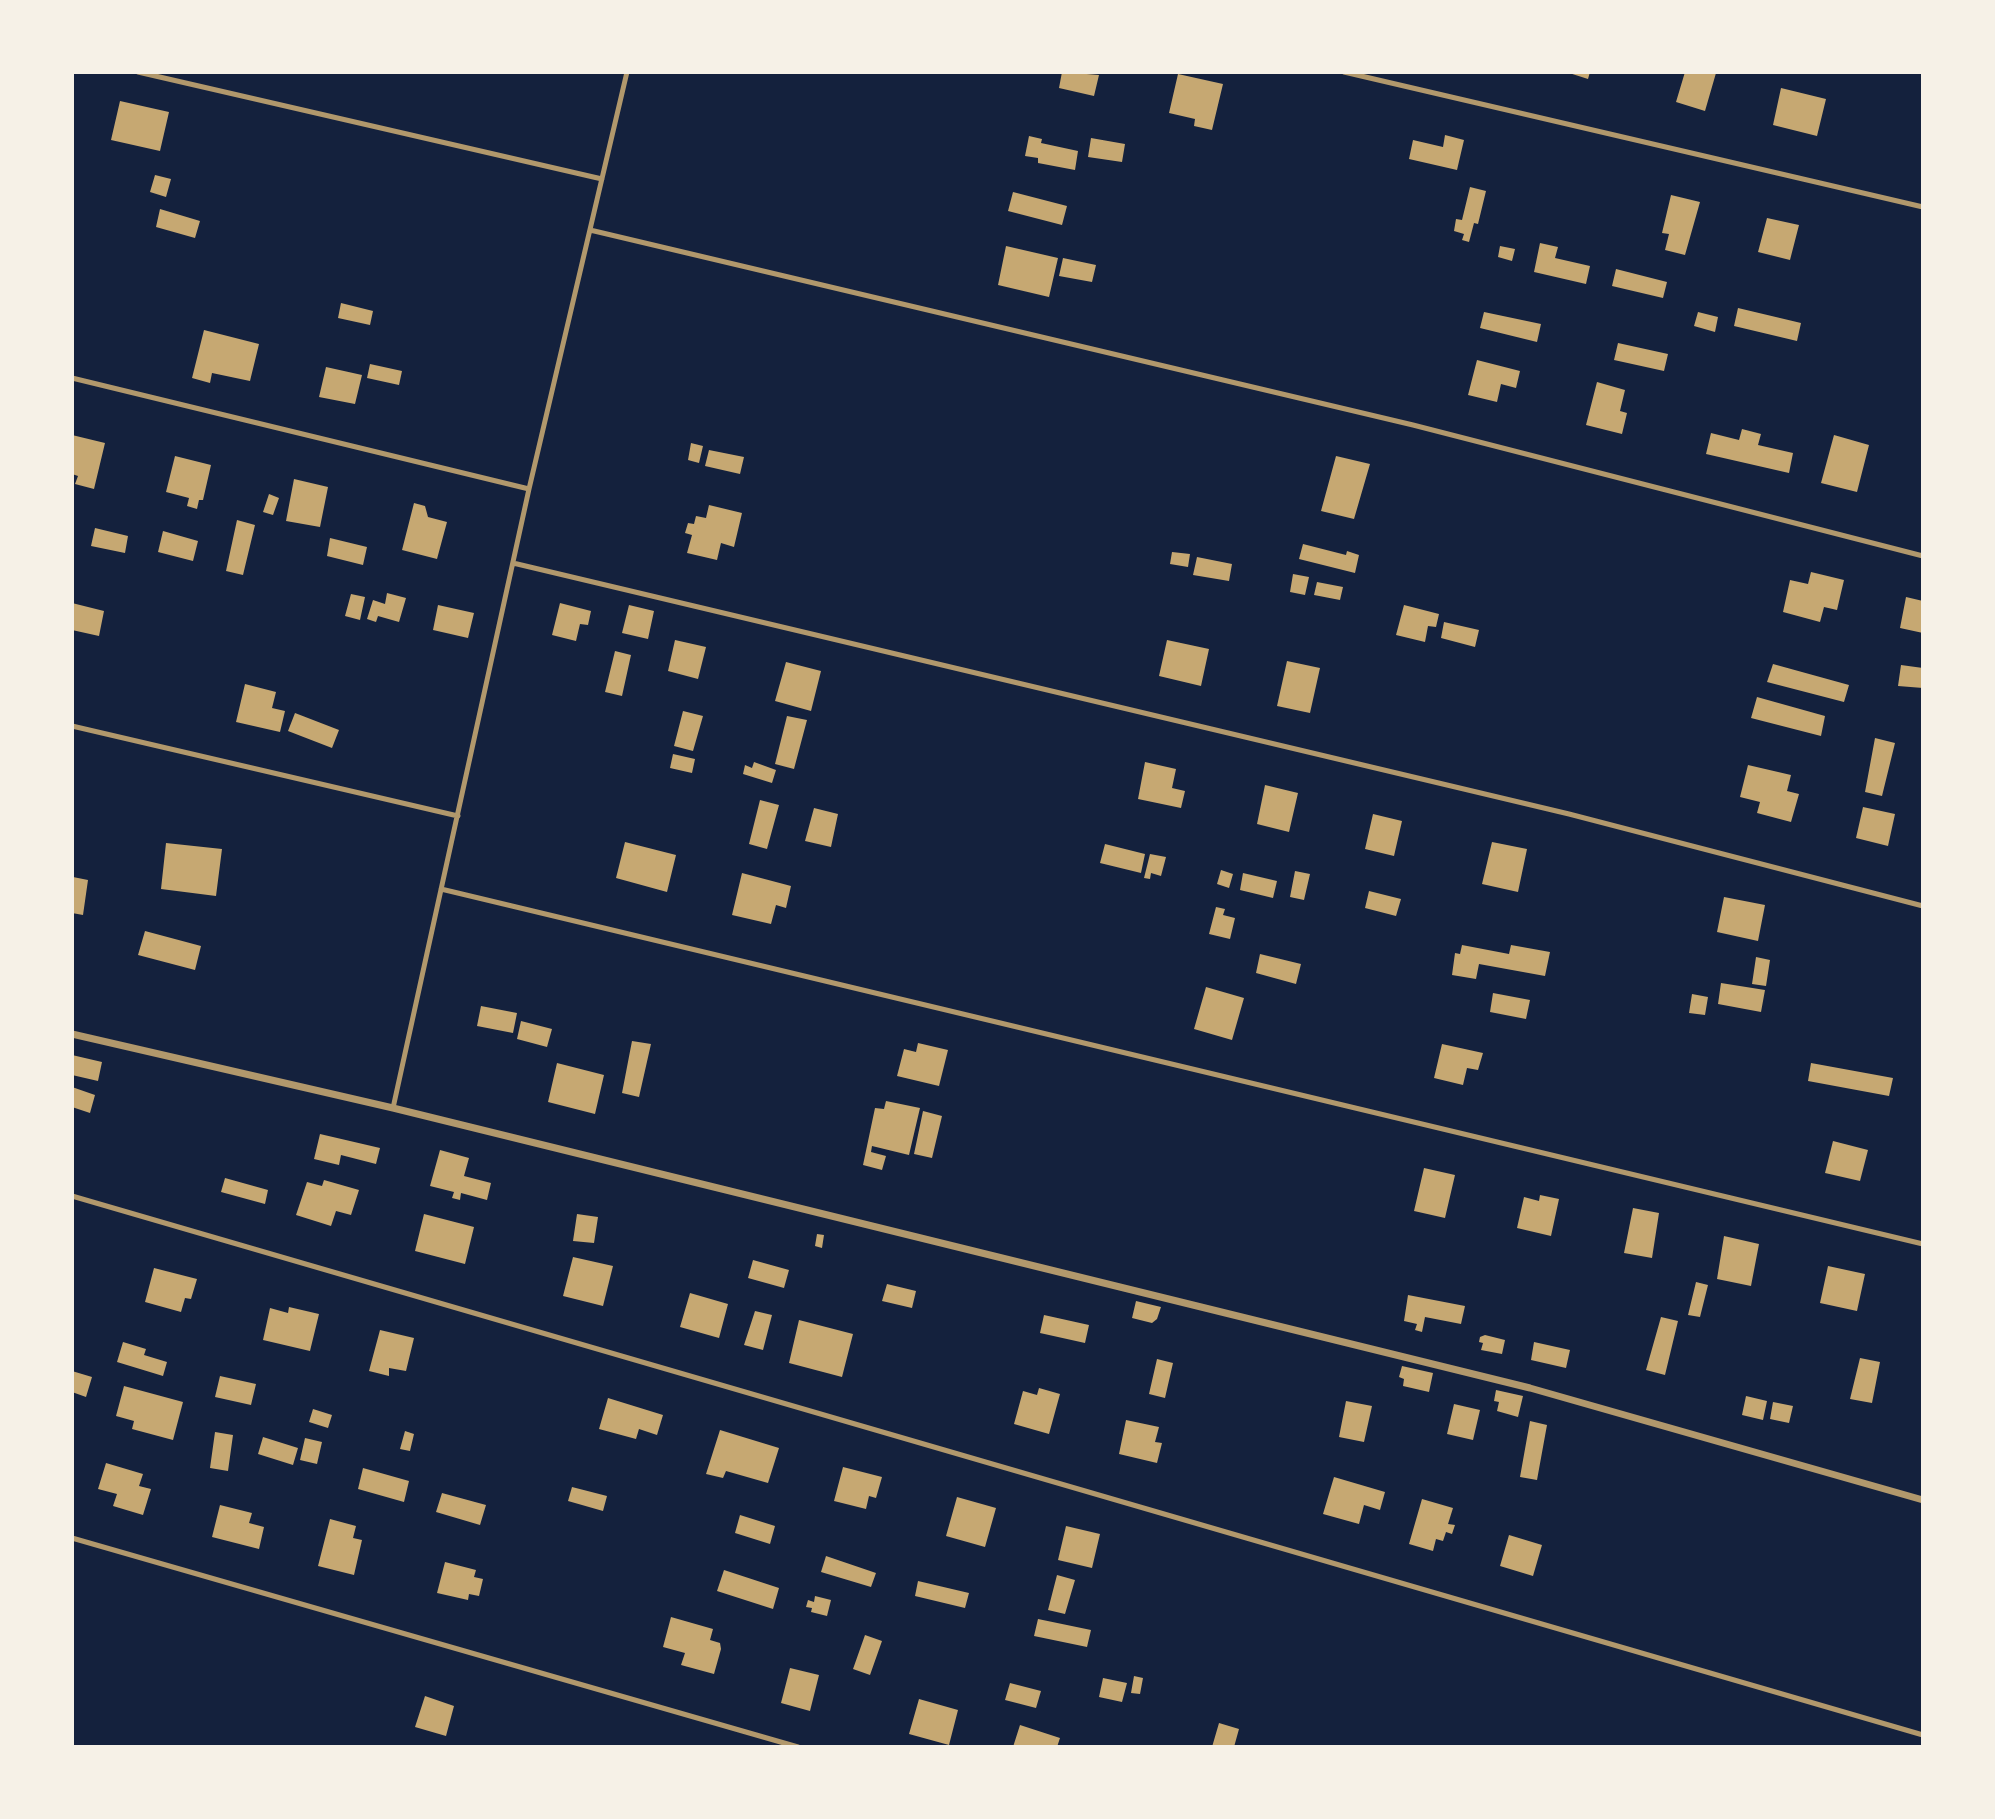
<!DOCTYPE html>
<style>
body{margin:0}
#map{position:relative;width:1995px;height:1819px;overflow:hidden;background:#14213d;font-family:Roboto,sans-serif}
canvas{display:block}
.frame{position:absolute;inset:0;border:74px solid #f6f1e7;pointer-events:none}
</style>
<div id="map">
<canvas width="1995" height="1819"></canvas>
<div class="frame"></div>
</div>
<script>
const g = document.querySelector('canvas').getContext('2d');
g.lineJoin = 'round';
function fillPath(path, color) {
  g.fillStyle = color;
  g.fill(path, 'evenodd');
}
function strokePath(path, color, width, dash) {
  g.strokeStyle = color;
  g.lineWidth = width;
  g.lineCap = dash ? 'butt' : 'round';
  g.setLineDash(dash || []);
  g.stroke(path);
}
fillPath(new Path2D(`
 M1062,72l37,3 -5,21 -35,-8z
 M1566,72h24l-2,7z
 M1685,72l31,1 -11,38 -29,-9z
 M1178,74l45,10 -11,46 -18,-4 1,-7 -26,-6z
 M1781,88l45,11 -9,37 -44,-11z
 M120,101l49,11 -9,39 -49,-11z
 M1445,135l19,5 -7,30 -48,-11 4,-19 30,7z
 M1029,136l13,3 -1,4 37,8 -3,19 -37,-7v-5l-13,-2z
 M1091,138l34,6 -3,18 -34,-5z
 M155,175l16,4 -5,18 -16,-5z
 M1470,187l16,4 -8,33 -4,-1 -5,19 -7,-2 2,-6 -10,-3 2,-12 6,1z
 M1013,192l54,14 -5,19 -54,-14z
 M1671,195l29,7 -15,53 -20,-5 4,-16 -7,-1z
 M160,209l40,12 -5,17 -39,-11z
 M1767,218l32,7 -9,35 -32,-8z
 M1540,243l18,4 -3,11 35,8 -4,18 -52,-12z
 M1006,246l52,12 -9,39 -51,-12z
 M1500,246l15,3 -3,12 -14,-4z
 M1063,258l33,7 -4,17 -33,-6z
 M1616,269l51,13 -4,16 -51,-12z
 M341,303l32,8 -3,14 -32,-7z
 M1738,308l63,15 -4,18 -63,-15z
 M1484,312l57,12 -4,18 -57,-14z
 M1698,312l20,5 -3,15 -21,-6z
 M204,330l55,14 -9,37 -38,-8 -2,10 -18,-5z
 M1618,343l50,11 -4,17 -50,-11z
 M1477,360l43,11 -4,17 -15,-4 -4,18 -29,-7z
 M370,364l32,7 -3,14 -32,-7z
 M326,367l36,8 -7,29 -36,-7z
 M1597,382l28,8 -5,21 7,2 -5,21 -36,-9z
 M1742,429l19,5 -3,11 35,8 -4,20 -83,-19 5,-21 28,7z
 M72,435l33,8 -11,46 -19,-5 3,-8 -6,-2z
 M1834,435l35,10 -12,47 -36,-9z
 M691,443l12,3 -4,17 -11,-3z
 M709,450l35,7 -4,17 -35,-8z
 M175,456l36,9 -8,35h-4l-2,9 -10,-3 2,-8 -23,-6z
 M1336,456l34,8 -16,55 -33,-8z
 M294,479l34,8 -8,40 -34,-6z
 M269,494l10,4 -6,17 -10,-3z
 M414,503l11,3 3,11 19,5 -10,37 -35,-9z
 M709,505l33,8 -8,34 -13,-4 -4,17 -30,-7 5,-18 -7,-2 3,-10 6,1 2,-8 10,2z
 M237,520l18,5 -12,50 -17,-4z
 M95,528l33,8 -3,17 -34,-7z
 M163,531l35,10 -5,20 -35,-9z
 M330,538l37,9 -4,18 -36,-9z
 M1303,544l43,11 1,-4 12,4 -4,18 -56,-14z
 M1172,552l18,2 -2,13 -18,-3z
 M1197,557l35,7 -3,17 -36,-6z
 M1811,572l33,8 -7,30 -13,-3 -4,15 -37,-10 7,-32 18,4z
 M1293,574l16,3 -4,18 -15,-3z
 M1317,582l26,5 -3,13 -26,-5z
 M387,593l19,5 -7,24 -21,-6 -2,6 -9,-3 6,-19 12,4z
 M351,594l14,3 -5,23 -15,-4z
 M1906,597l17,4v32l-23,-5z
 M72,603l32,8 -5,25 -27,-6z
 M560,603l31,8 -3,14 -8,-1 -4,17 -24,-6z
 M438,605l36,8 -6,25 -35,-8z
 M629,605l25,6 -6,28 -26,-6z
 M1404,605l35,9 -3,13 -8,-1 -3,16 -29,-7z
 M1444,622l35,8 -4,17 -34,-9z
 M675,640l31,7 -8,32 -30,-8z
 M1167,640l42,9 -8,37 -42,-10z
 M615,651l16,4 -9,41 -17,-4z
 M1287,661l33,7 -10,45 -33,-7z
 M786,662l35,9 -10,40 -36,-10z
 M1773,664l76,21 -5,17 -77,-20z
 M1901,665l22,3v20l-25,-2z
 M245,684l31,8 -4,16 13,3 -5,21 -44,-10z
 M1757,697l68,19 -4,20 -70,-18z
 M683,711l20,5 -10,35 -19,-5z
 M295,713l44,17 -7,18 -44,-17z
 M787,716l20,4 -13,49 -19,-5z
 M1875,738l20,5 -13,53 -17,-4z
 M673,754l22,5 -3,14 -22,-5z
 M754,762l22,8 -4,13 -29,-9 2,-9 7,3z
 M1145,762l31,7 -4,19 13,3 -4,17 -43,-9z
 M1748,765l43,10 -4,16 12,3 -8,28 -34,-9 3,-11 -20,-5z
 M1265,785l33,8 -9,39 -32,-8z
 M760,800l19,5 -12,44 -18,-5z
 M1863,807l32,7 -7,32 -32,-8z
 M814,808l24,6 -7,33 -26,-6z
 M1373,814l29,7 -8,35 -29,-7z
 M625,842l51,13 -9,37 -51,-14z
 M1492,842l35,7 -9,43 -36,-8z
 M166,843l56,6 -6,47 -55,-7z
 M1105,844l40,10 -4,19 -41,-10z
 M1150,854l16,3 -5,19 -10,-3 -1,6 -6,-1z
 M1221,870l12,4 -4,14 -12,-4z
 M1295,871l15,3 -6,26 -14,-3z
 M742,873l49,13 -5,22 -10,-3 -5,19 -39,-9z
 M1243,873l34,8 -4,17 -33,-8z
 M73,877l15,3 -5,35 -11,-2z
 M1369,891l32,8 -5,17 -31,-8z
 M1724,897l41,8 -7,36 -41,-9z
 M1216,907l9,2 -2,6 12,3 -5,21 -21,-5z
 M145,931l56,15 -6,24 -57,-15z
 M1462,945l47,9 2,-9 39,7 -5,24 -66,-12 -3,15 -24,-4 3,-22 5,1z
 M1260,954l41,10 -5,20 -40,-11z
 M1756,957l14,3 -4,26 -14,-2z
 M1721,983l44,7 -4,22 -43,-8z
 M1206,987l38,11 -12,42 -38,-11z
 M1493,993l37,7 -4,19 -36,-7z
 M1692,994l16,3 -3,18 -16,-2z
 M481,1006l36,7 -4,20 -36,-7z
 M521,1021l31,8 -5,18 -30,-8z
 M632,1041l19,3 -12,53 -17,-4z
 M918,1043l30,7 -9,36 -42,-10 7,-27 12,3z
 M1442,1044l41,9 -5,17 -11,-2 -4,17 -29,-7z
 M72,1055l30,7 -4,19 -26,-6z
 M557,1063l47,12 -9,39 -47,-12z
 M1811,1063l82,15 -4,18 -81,-15z
 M72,1087l23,8 -5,18 -18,-6z
 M886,1101l34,7 -11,47 -37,-9 -1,6 15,4 -4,14 -19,-5 12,-57 9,1z
 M923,1111l19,5 -10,42 -18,-4z
 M320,1134l60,14 -4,16 -35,-9 -2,10 -25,-6z
 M1833,1141l35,9 -8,31 -35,-8z
 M440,1150l29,8 -5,18 27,7 -4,17 -26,-7 -1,7 -8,-2 2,-6 -24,-6z
 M1424,1168l31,7 -10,43 -31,-7z
 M225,1178l43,12 -3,14 -44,-12z
 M324,1180l35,10 -8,25 -15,-4 -5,15 -35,-11 11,-33 15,4z
 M1540,1195l19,4 -8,37 -34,-8 7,-31 15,4z
 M1633,1208l26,5 -7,45 -28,-5z
 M424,1214l50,13 -9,37 -50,-13z
 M577,1214l21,3 -4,26 -21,-2z
 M817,1234l7,1 -2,13 -7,-2z
 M1724,1236l35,8 -8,42 -34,-7z
 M573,1257l40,9 -10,40 -40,-10z
 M753,1260l36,10 -5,18 -36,-10z
 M1828,1266l37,8 -8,37 -37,-8z
 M154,1268l43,11 -6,20 -6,-1 -4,14 -36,-10z
 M1696,1282l12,3 -8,32 -12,-2z
 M887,1284l29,7 -4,17 -30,-7z
 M690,1293l38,11 -9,34 -39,-11z
 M1408,1295l57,11 -4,18 -36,-7 -3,15 -7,-2 2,-6 -13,-3z
 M1136,1301l25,6 -4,12 -5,4 -20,-5z
 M289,1307l30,7 -9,37 -47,-11 7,-32 18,5z
 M755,1311l17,4 -9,35 -19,-5z
 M1044,1315l45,10 -4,18 -45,-10z
 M1661,1317l17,4 -13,54 -19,-5z
 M799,1320l54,14 -11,43 -53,-14z
 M380,1330l34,8 -8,33 -17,-3v8l-20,-5z
 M1485,1335l20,5 -3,14 -21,-4 2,-7 -4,-1 1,-5z
 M123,1342l23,7 -2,6 23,7 -4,14 -46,-14z
 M1534,1342l36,8 -4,18 -35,-8z
 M1860,1358l20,4 -8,41 -22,-4z
 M1157,1359l16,4 -8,35 -16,-4z
 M1402,1366l31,7 -4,19 -26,-6 1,-7 -5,-2z
 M72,1371l20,6 -6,20 -14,-5z
 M220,1376l36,8 -5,21 -36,-8z
 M124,1386l59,16 -10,38 -41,-11 2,-8 -18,-5z
 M1039,1388l21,6 -11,40 -35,-10 9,-33 14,4z
 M1496,1390l27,6 -5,21 -21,-6 2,-9 -5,-1z
 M1746,1396l21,5 -4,19 -21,-5z
 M608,1398l55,17 -6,20 -18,-6 -3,10 -37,-10z
 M1346,1401l26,5 -8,36 -25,-5z
 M1773,1402l20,4 -4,17 -19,-4z
 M1454,1404l26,6 -7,30 -26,-6z
 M313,1409l19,6 -4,13 -19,-6z
 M1126,1420l33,7 -4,15 7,1 -5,20 -38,-9z
 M1530,1421l17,4 -10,55 -17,-3z
 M720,1430l59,18 -11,35 -42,-12 -3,7 -17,-4z
 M405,1431l9,3 -4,17 -10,-2z
 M215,1432l18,3 -5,36 -18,-3z
 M263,1437l35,11 -5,17 -35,-11z
 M305,1438l17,4 -5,22 -17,-4z
 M106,1463l37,11 -4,12 12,3 -8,26 -30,-9 4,-12 -19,-5z
 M843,1467l39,10 -6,21 -7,-2 -3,13 -32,-8z
 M363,1468l46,13 -5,21 -46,-13z
 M1334,1477l51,15 -5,18 -16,-5 -5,19 -36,-10z
 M572,1487l35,9 -4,15 -35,-10z
 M442,1493l44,12 -6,20 -44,-13z
 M957,1497l39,11 -11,39 -39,-11z
 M1422,1499l31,9 -5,16 7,1 -3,9 -6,-2 -3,9 -7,-2 -3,12 -24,-7z
 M220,1505l32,8 -3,10 15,4 -5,22 -47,-12z
 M740,1515l35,11 -5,18 -35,-11z
 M330,1519l26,7 -3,12 9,2 -8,35 -36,-9z
 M1066,1526l34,8 -8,34 -34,-8z
 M1509,1535l33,10 -9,31 -33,-10z
 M826,1556l50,17 -5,14 -50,-15z
 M445,1562l31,8 -2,7 9,2 -4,17 -10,-2 -1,6 -31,-7z
 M724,1570l55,18 -6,21 -56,-18z
 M1057,1575l18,5 -10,34 -17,-4z
 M918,1581l51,12 -4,15 -50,-12z
 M815,1596l16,4 -4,16 -16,-4 1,-4 -6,-1 2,-7 6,2z
 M671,1617l42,12 -3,11 10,3 1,6 -7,25 -33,-9 4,-12 -22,-6z
 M1038,1619l53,11 -4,17 -53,-11z
 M865,1635l17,6 -12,34 -17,-6z
 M790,1668l29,7 -9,36 -29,-8z
 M1134,1676l9,2 -3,16 -9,-1z
 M1103,1678l24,5 -5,19 -23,-5z
 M1010,1683l31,8 -5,17 -31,-8z
 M425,1696l29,10 -8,30 -31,-9z
 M919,1699l39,11 -9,35 -40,-11z
 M1219,1723l20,6 -5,18h-22z
 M1020,1725l40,13 -3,9h-44z`), '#c6a872');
strokePath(new Path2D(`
 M138,72l464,107
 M1344,72l579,135
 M590,230l823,195 510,131
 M72,378l457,111 -136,619
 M529,489l98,-417
 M513,563l1056,251 354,92
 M72,726l386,90
 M441,889l1482,355
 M72,1196l1851,539
 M72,1538l726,209`), '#b1986c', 5);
strokePath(new Path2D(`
 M72,1034l321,74 1137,280 393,112`), '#b1986c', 7);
</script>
